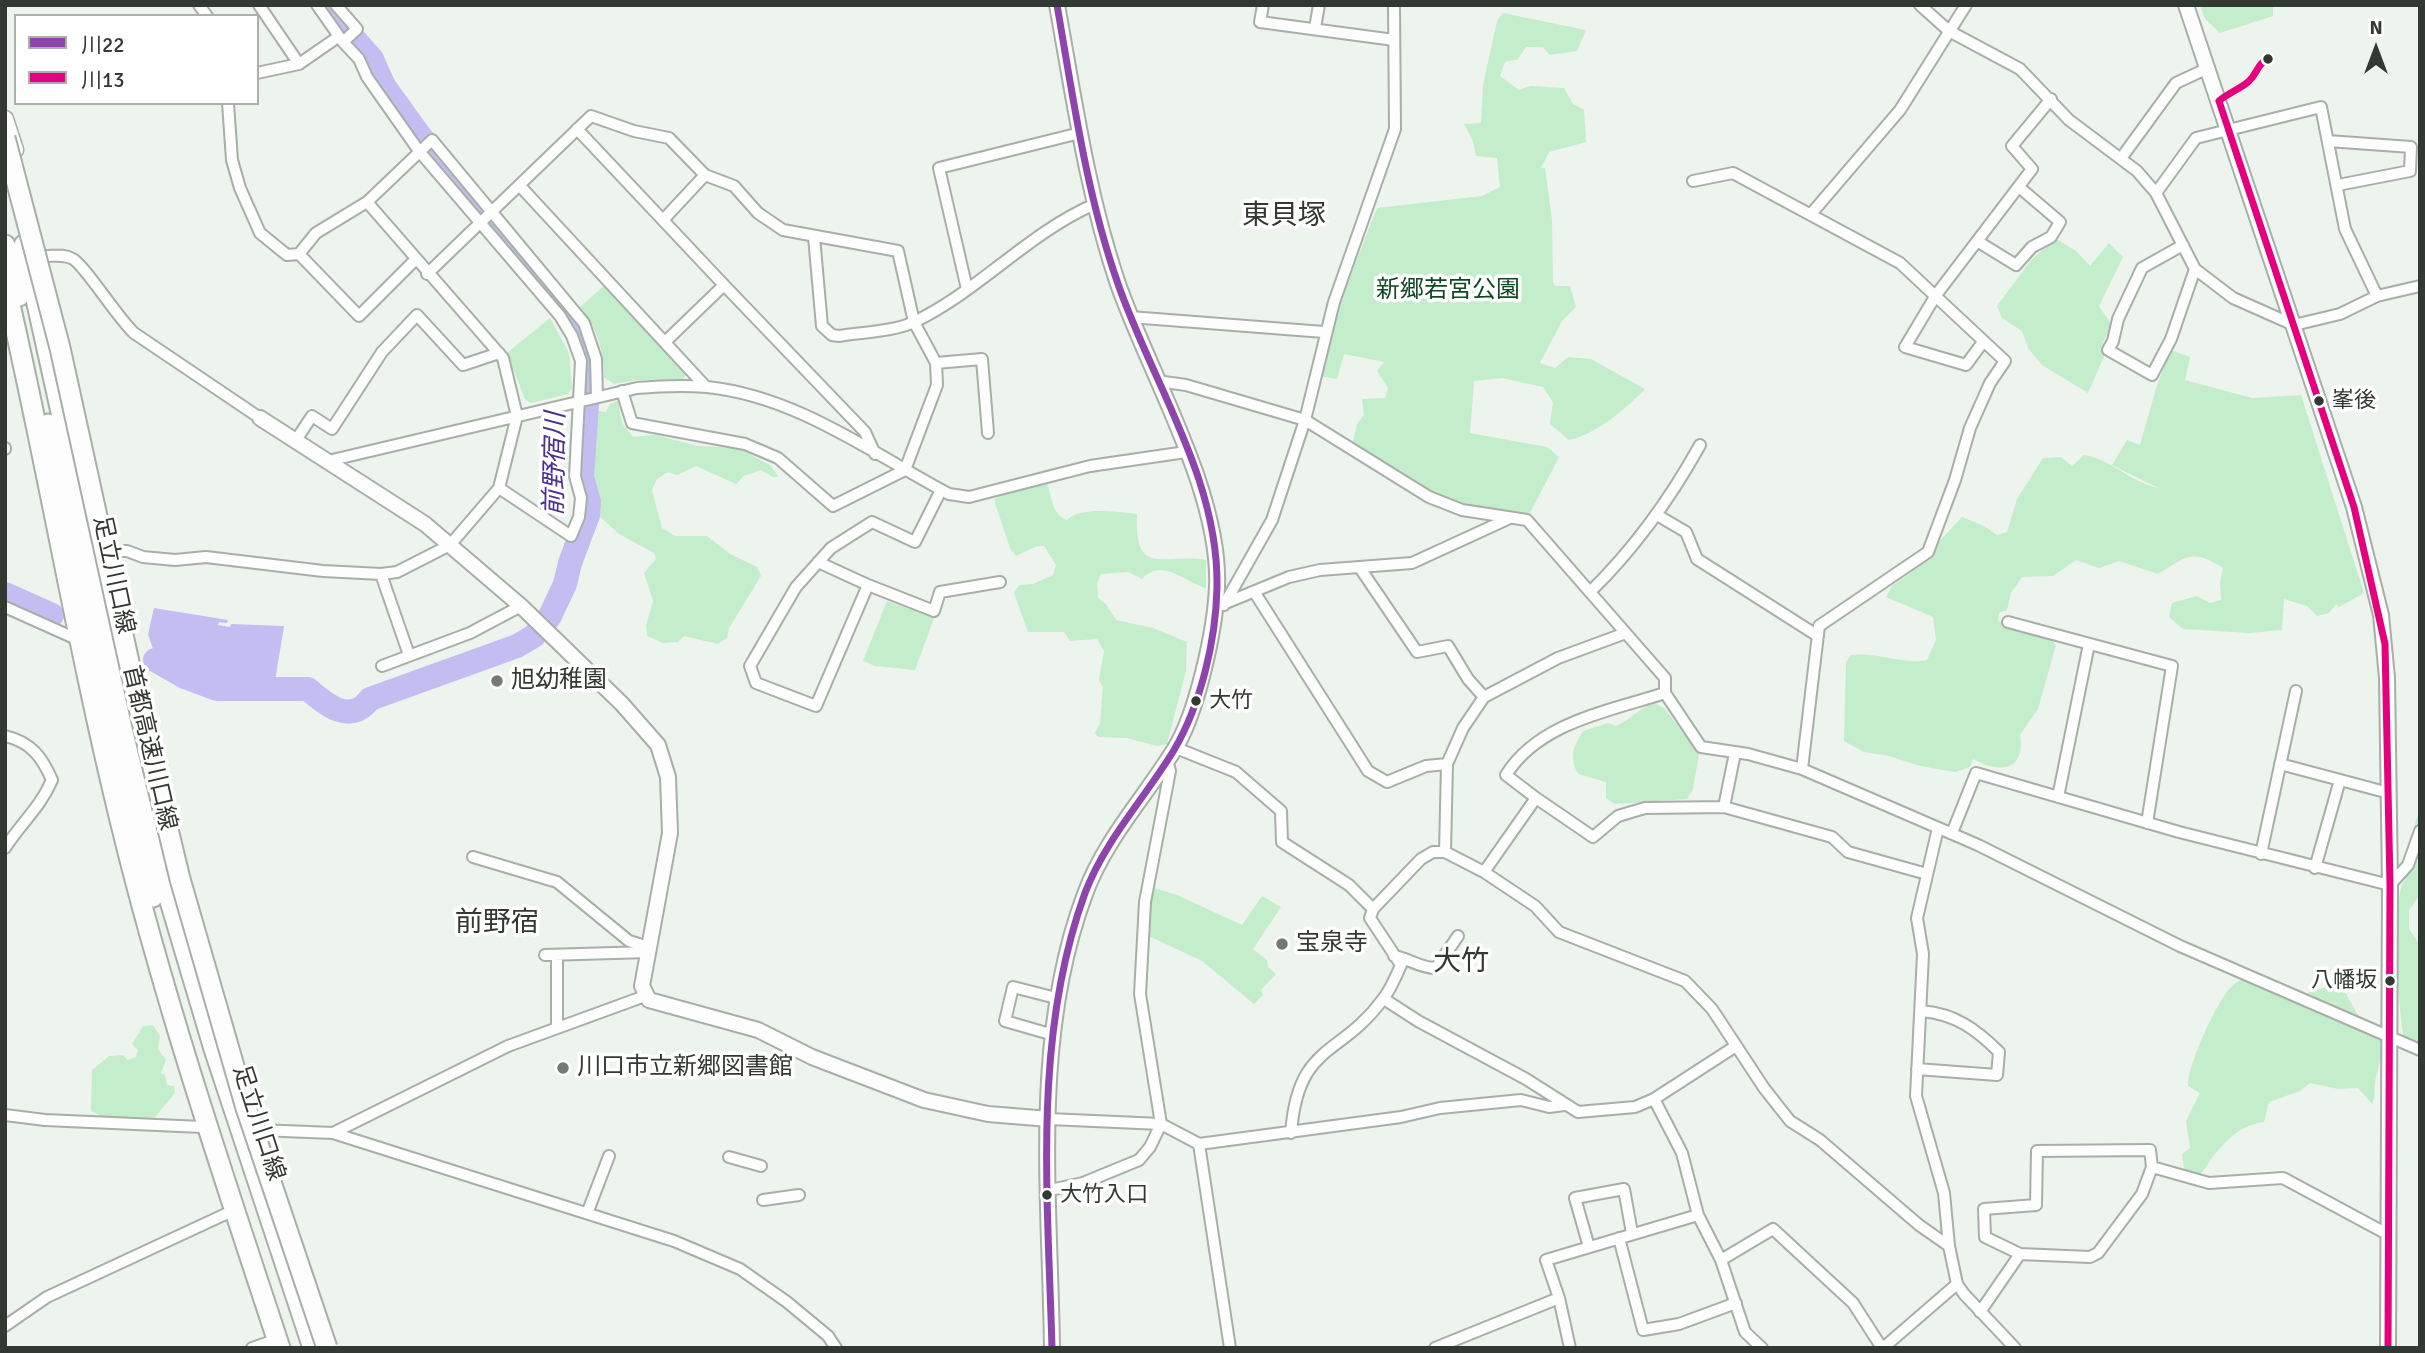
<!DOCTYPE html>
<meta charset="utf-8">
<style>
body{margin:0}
#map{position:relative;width:2425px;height:1353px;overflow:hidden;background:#ecf4ed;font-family:Signika,"Noto Sans JP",sans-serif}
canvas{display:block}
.frame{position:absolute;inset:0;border:7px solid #323832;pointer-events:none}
.legend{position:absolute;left:14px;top:14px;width:245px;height:91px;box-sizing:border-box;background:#fff;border:2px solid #adafad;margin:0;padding:9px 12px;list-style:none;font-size:21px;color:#323832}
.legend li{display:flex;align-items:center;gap:14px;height:35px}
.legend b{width:35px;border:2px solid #adafad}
.north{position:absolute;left:2341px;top:14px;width:70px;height:70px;-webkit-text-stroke:5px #fff;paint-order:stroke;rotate:0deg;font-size:19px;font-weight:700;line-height:28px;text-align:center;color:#323832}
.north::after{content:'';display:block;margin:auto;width:24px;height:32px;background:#323832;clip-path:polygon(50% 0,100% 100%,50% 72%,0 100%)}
</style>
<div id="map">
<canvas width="2425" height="1353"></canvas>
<div class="frame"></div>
<ul class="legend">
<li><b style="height:9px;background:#8e44ad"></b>川22</li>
<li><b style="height:9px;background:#e5007d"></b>川13</li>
</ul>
<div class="north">N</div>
</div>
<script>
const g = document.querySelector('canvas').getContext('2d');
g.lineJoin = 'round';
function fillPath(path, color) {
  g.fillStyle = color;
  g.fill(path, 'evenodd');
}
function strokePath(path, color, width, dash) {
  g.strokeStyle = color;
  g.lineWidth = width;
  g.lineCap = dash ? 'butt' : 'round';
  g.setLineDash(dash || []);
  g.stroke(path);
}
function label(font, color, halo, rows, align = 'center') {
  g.font = font + ' Signika,"Noto Sans JP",sans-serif';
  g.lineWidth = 7;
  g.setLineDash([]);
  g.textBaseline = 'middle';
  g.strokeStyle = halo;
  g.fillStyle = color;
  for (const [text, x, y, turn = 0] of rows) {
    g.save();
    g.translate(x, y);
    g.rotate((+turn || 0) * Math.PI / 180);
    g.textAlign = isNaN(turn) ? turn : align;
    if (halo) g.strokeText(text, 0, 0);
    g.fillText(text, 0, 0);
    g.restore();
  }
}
fillPath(new Path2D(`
 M2200,5h73v11l-53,17 -15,-14z
 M1503,13l83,17 -9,21 -27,4 -7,-8h-17l-8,12 -13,3 -5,14 19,14 11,-4 34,2 9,16 11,6 2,32 -37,10 -8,16h4l7,52 1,62 2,4h15l6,21 -14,14 -22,42 15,5 13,-11 23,2 54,30c-18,19 -50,46 -76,51l-19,-16 3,-22 -10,-15 -41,-9 -28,3 -4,52 77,14 12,10 -28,54 -6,6 -38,-5 -48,-13 -87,-53 5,-22 7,-9 -2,-16 23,-1 3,-10 -11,-17 7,-9 -40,-8 -7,25 -17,-3 15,-60 42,-108 105,-12 18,-9 -3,-29 -21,-2 -3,-15 -9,-17 17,-1 2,-38 14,-64z
 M2056,239l20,12 14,15 19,-23 14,14 -24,49 12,18 -11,26 5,4 -17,39 -46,-28 -14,-17 -6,-17 -20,-13 -5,-12 35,-47z
 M604,286l83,86 -4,7 -47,1 -22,4 -10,-7c0,-28 -7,-48 -24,-70z
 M550,318l19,35 3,35 -4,6 -37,9 -6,-4 -18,-46z
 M2171,350l19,7 -5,23 67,18 49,-3 63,198 -25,14 -3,-3 -7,9 -12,3 -10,-10 -23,-7 -2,31 -32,3 -67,-4 -14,-12 3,-14 25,-7 13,7 11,-3 -1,-18 3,-14c-32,-20 -36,-11 -65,6l-39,-13 -20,7 -23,-8 -23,16 -31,1 -11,16 -4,17 -8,3 -1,8 49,14 9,10 -18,64 -18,26c6,36 -21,39 -47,24l-3,8 -15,5 -35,-6 -31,-10 -25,-4 -20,-11 2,-79 5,-7c27,-3 51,10 76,5l9,-20 -3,-23 -47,-20 6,-11 18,-13 52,-56 22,9 13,9 10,-3 10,-33 26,-41 18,-1 11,9 12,-11c26,4 47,27 74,33l-46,-23 15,-25 13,5 17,-60z
 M618,401l4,22 11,14 22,-2 43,11 40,2 32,17 9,12h-6l-12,-7 -17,6 -8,8 -40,-18 -19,9 -9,-3 -11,7 -5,11 10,38 13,8h32l23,18 27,13 4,9 -32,52 -2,10 -9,6 -34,-8 -6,6 -15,1 -16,-7 -1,-11 7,-24 -9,-28 12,-14 -2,-6 -35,-19 -22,-20v-12l-10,-28 4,-64 15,2 4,-8z
 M1047,483c5,14 5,32 20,37 14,-14 51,-8 70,-6 -3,66 28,38 69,46v28c-20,-5 -44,-31 -64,-9l-14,-7 -27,2 -4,10 1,14 8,6 10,16 37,8 34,14 -1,29 -19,73 -10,2 -30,-8 -29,-1 -3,-4 5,-10 3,-36 -4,-7 5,-29 -7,-12 -27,2 -6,-9h-36l-14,-39 5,-8 14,-1 20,-9 3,-10 -12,-19h-7l-21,10 -6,-8 -16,-48 11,-7z
 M887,601l47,17 -19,52 -40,-4 -12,-5z
 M1655,703l10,6 34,45 -6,35 -6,10 -72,5 -9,-6v-16l-28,-8c-9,-18 -5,-26 5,-43l25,-8 8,3c15,-7 23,-18 39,-23z
 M2420,810v85l-11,15v19l11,16v100l-16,-7c-6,-28 -10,-125 -3,-150 2,-6 6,-10 6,-15 4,-21 4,-43 13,-63z
 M1151,887l26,8 65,30 20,-29 19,11 -28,42 14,11 1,7 8,7 -15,16 2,5 -9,9 -52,-43 -53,-25z
 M2265,976l36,19 29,-9 15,6 14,25 20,9c7,26 1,32 -4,56 -1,8 1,14 -3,22l-14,-16 -20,1 -28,-6 -10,8 -31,11 -5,20c-24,4 -34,15 -50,33 -7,9 -8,15 -18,22l-12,-8 -2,-15 8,-6 -4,-27 14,-28 -12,-7c-1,-20 30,-88 45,-101 9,-8 22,-8 32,-9z
 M153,1025l7,11 -2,13 8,11 -5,13 4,2 2,10 7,1 1,7 -20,24 -45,3 -19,-9 1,-41 17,-14 14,-1 5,5 8,-3 2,-7 -6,-6 11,-18z`), '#c4edcb');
fillPath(new Path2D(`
 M154,608l74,12 -1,3 -8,-1 -1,3 12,2 1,-3 53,2 -9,55 -62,-2 -60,-30 -5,-15z`), '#c4bdf2');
strokePath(new Path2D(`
 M5,594l47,21
 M155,660l30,17 32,12h91c18,16 42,36 62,10l147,-53 17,-10 16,-20 15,-32 5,-21 18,-48 1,-13 -7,-25 8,-116 -17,-40 -153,-185 -36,-50 -12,-27 -48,-54`), '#c4bdf2', 24);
const minor = new Path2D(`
 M199,5l8,11
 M259,5l40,59
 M317,5l26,37 16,17 8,18 52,74 141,165 12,20 9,25 -6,115 6,22 -2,19 -8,19 -72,-48
 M336,5l21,24 -14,13
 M1263,5l-3,17 134,18
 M1920,5l29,26 71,38 49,51 68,51 19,22 39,76 38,29 61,27 46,-11 37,-18 43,-10
 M1315,28l4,-23
 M257,73l42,-9 39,-27
 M228,103l4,57 8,28 20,45 27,22 12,-1
 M577,129l147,156 -59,57
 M2328,141l83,6 -1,24 -72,14
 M2122,157l54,-74 32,-15
 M1693,181l40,-8 167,90 105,98 -15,22 -20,45 -15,52 -27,72 -109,74 -17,143
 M520,186l186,201
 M2156,193l40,-55 125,-31 24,122 32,67
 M367,202l-51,31 -17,21 60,62 56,-56
 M1811,214l89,-104 66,-105
 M663,220l42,-45
 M814,237l8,89 10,9 7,1c24,-4 53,-4 75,-14 65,-31 114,-89 181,-118
 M1977,241l39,24 16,-18 19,-10 9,-15 -41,-35
 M2183,245l-41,23 -24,51 -5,22 -5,9 44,25 19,-36 24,-70
 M46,256c9,0 18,-2 27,3 12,7 44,58 61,74l126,85
 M427,274l164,-158 43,15 35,7 36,37 29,11 24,27 25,17 115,21 16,71 22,41 1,22 -32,85 -72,36 -55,-48 -33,-14 -113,-21 -10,-32
 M724,285l141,147 10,22
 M967,289l-28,-121 141,-35
 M1130,317l194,15
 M1983,342l-17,23 -61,-18 31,-52 96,-126 -20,-23 39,-47
 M936,363l46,-4 6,74
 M1157,381l29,4 119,35 124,77 33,13 65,10 138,158v15l36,54 47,7 54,15 176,76 202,101 240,104
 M296,440l16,-24 20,13 50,-77 35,-37 46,50 36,-12
 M5,448v1
 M328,461l309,-73c23,-2 46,-3 70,-1 89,9 165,66 242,107l20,3 121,-31 96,-14
 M941,490l-26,52 -43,-20 -41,26 -35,39 -46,79 6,17 60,23 52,-121 66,26 6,-19 60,-10
 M1657,515l29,17 11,27 121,77
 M108,551h19l16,6 32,3 31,-3 117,14 58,3 16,-2 53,-27 49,-57 18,-72 -14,-58 -136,-156 65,-62 152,183 12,36 1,38
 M818,562l50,23
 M1360,568l57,84 31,-6 20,33 16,18 -21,31 -16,36 -2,88
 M381,574l28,81
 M1590,592c45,-44 79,-91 110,-147
 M1255,593l113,178 19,11 39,-16 21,-2
 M1221,605l68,-28 31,-7 92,-7 98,-45
 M1224,605l48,-85 33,-100 29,-118 61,-173 -1,-124
 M5,607l67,30
 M2008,622l164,44 -25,157
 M382,666l88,-33 51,-27
 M1484,697l74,-39 65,-24
 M5,736c26,6 37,21 47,44 -12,28 -31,43 -47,68
 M1176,748l60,24 45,39 1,31 67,43 24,24
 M2280,764l109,29
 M2058,797l31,-153
 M1536,798l-30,-23c33,-53 104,-64 159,-82
 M1724,807l11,-54
 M1938,828l-21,90 6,36 -7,142 28,97 5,53
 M1952,833l24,-60 203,59 211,53 18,-20 12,-34
 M2261,854l35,-163
 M473,857l84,25 72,59 20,6
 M2315,868l25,-88
 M1484,872l52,-74 57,39 25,-21 27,-8 79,-1 108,30 16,15 79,22
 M545,955l104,-3
 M557,955v73
 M1394,956c13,2 29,13 42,12l22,-32
 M1384,999l34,22 108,58 52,33 57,-5 19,-8 82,-53
 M1050,1034l-45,-13 8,-34 43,11
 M1917,1069l80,6 2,-23c-23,-23 -44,-38 -77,-41
 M1654,1099l28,54 16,62 23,45 24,72 17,16
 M5,1115l40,5 157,7
 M1049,1119l112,5 38,20 202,-27 39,-9 81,-8 28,7 15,-2
 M259,1130l74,3 175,-87 137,-50
 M333,1133l341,108 66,28 47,33 41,34 8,12
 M1291,1133c7,-91 49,-75 92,-134 8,-10 13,-23 18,-34l-31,-47 3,-9 48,-50 12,-7h12l39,20 51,34 24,26 126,49 27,28 52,79 26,33 30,19 99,85 30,21 8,38 7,10 51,54
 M1199,1144l31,204
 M729,1157l32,9
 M1050,1190l33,-7 56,-23 11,-13 11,-23 -21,-130 5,-92 25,-131 -3,-11
 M763,1200l36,-5
 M588,1211l21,-55
 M1619,1238l24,92 36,-6 57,-21
 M1589,1247l-14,-49 49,-9 8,44
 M2020,1254l-35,-17 -1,-28 52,-4 1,-54 113,-1 2,17
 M1721,1260l52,-31 80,74 29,45
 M1980,1312l40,-58 70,3 8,-4 44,-59 10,-27 57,16 74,-5 106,57
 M5,1326l42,-29 183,-85
 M252,1348l20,-7
 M1435,1348l124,-50
 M1570,1348l-11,-50 -13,-38 152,-45
 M1883,1348l74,-64`);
const tertiary = new Path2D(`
 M2186,5l168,502 27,108 6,63 3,207 -2,463
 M260,418l165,106 96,82 101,98 36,41 10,32 2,56 -28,153 7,14 109,30 54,27 112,43 64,14 61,5
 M1052,1348c-2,-152 -21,-310 33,-454 19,-53 60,-97 89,-144 23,-36 41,-120 43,-163 4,-96 -69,-215 -100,-306 -30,-89 -43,-183 -60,-276`);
const secondary = new Path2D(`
 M5,119l10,31`);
const motorway = new Path2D(`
 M5,245l14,51
 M24,245l143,646 47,158 99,299
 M5,283c42,179 72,362 116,541 43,177 102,351 159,524
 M48,424l105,473`);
strokePath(minor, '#a8aea8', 14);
strokePath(tertiary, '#a8aea8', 18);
strokePath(secondary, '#a8aea8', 19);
strokePath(motorway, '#a8aea8', 23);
strokePath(minor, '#fcfdfc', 10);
strokePath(tertiary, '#fcfdfc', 14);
strokePath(secondary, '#fcfdfc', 16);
strokePath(motorway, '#fcfdfc', 19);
const motorwayBridge = new Path2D(`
 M5,138l55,210 83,378 37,153 66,229 81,240`);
strokePath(motorwayBridge, '#a8aea8', 23, []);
strokePath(motorwayBridge, '#fcfdfc', 19);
strokePath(new Path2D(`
 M1052,1348c-4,-151 -20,-310 33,-455 20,-53 60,-95 89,-143 27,-46 42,-110 43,-163 2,-109 -66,-206 -100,-306 -31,-89 -44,-184 -60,-276`), '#8e44ad', 7);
strokePath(new Path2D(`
 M2219,101l135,406 31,137 5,241 -2,463
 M2219,101c8,-7 26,-15 30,-20 9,-8 7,-16 19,-22`), '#e5007d', 7);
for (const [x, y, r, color] of [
 [2268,59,6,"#323832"],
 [2319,401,6,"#323832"],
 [497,681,7,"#737a73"],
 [1196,701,6,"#323832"],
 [1282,944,7,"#737a73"],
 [2390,981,6,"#323832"],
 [563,1068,7,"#737a73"],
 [1047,1195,6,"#323832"]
]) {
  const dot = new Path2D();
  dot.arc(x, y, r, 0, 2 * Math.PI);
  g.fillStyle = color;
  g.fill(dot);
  strokePath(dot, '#fff', 2.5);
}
label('22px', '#323832', '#fff', [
 ["峯後",2332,401],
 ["大竹",1209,701],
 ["八幡坂",2377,981,"right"],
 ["大竹入口",1060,1195]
], 'left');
label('24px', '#114721', '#fff', [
 ["新郷若宮公園",1448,291]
]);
label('24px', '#323832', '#fff', [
 ["足立川口線",113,575,78],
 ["首都高速川口線",149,748,77],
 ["足立川口線",258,1123,72]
]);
label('24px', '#323832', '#fff', [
 ["旭幼稚園",511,681],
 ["宝泉寺",1296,944],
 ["川口市立新郷図書館",577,1068]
], 'left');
label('italic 26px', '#4a318b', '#fff', [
 ["前野宿川",556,464,-89]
]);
label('28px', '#323832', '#fff', [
 ["東貝塚",1284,217],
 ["前野宿",497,924],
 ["大竹",1461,963]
]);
</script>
